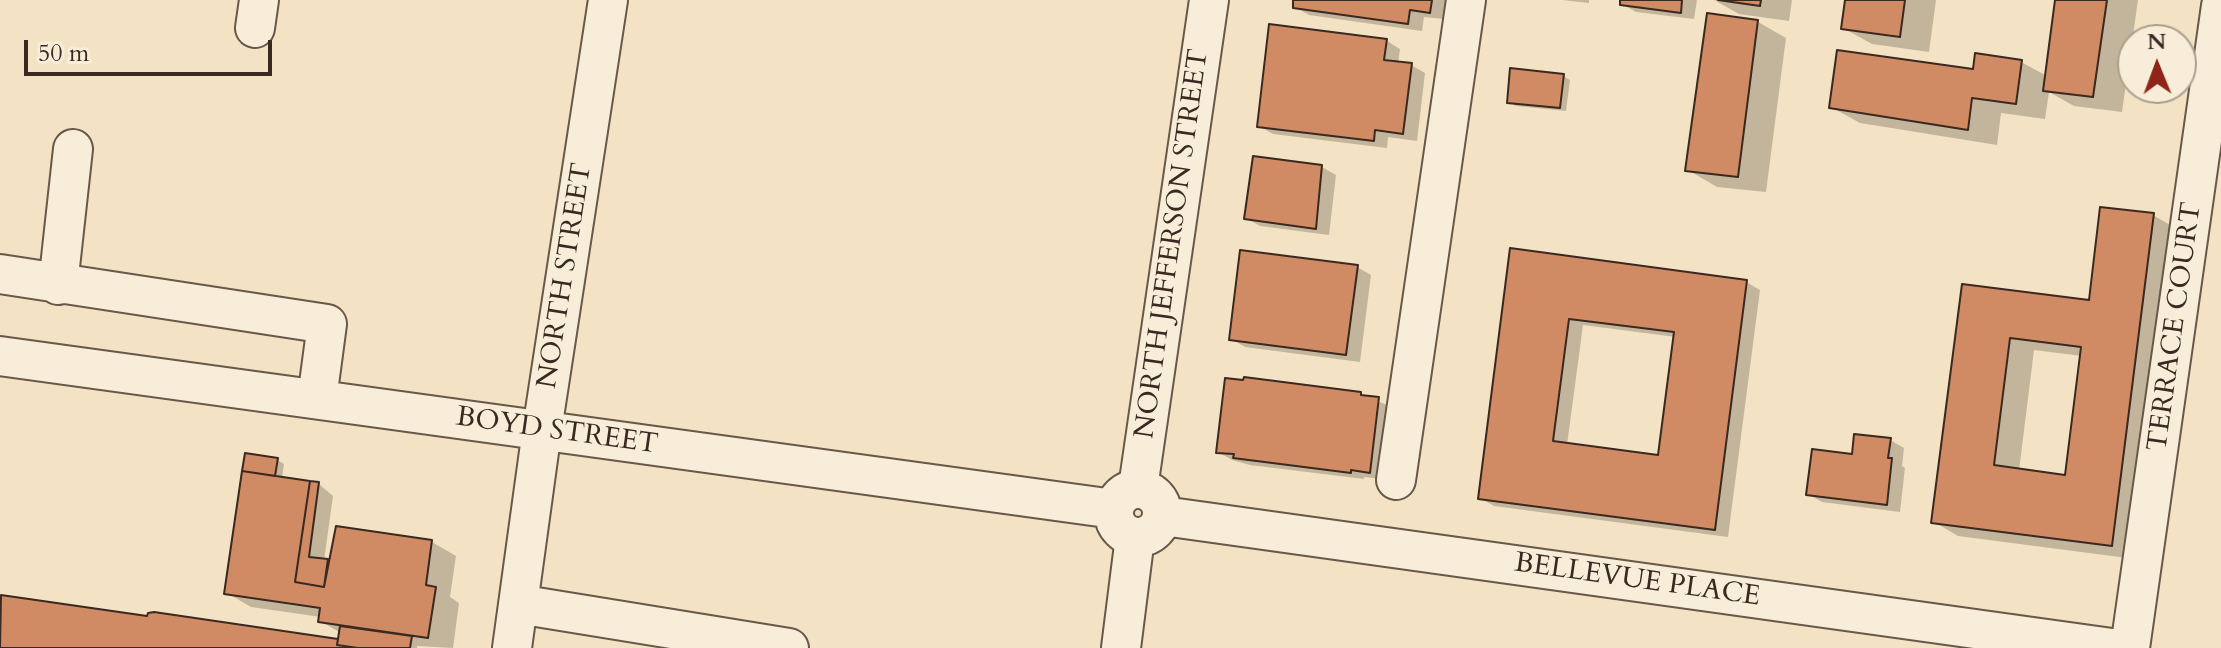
<!DOCTYPE html>
<style>
body{margin:0}
#map{position:relative;width:2221px;height:648px;overflow:hidden;background:#f3e3c4;font-family:Cardo,serif}
canvas{display:block}
.north{position:absolute;left:2117px;top:24px;width:80px;height:80px;box-sizing:border-box;background:#f7edd9;border:2px solid #ab9f8f;border-radius:50%;rotate:359deg;font-size:22px;font-weight:700;line-height:32px;text-align:center;color:#3a2920}
.north::after{content:'';display:block;margin:auto;width:28px;height:36px;background:#8f2418;clip-path:polygon(50% 0,100% 100%,50% 72%,0 100%)}
.scale{position:absolute;left:24px;top:40px;width:248px;height:36px;box-sizing:border-box;border:4px solid #3a2920;border-top:0;padding-left:10px;font-size:24px;line-height:28px;white-space:nowrap;color:#3a2920;-webkit-text-stroke:6px #f7edd9;paint-order:stroke}
</style>
<div id="map">
<canvas width="2221" height="648"></canvas>
<div class="north">N</div>
<div class="scale">50 m</div>
</div>
<script>
const g = document.querySelector('canvas').getContext('2d');
g.lineJoin = 'round';
function fillPath(path, color) {
  g.fillStyle = color;
  g.fill(path, 'evenodd');
}
function strokePath(path, color, width, dash) {
  g.strokeStyle = color;
  g.lineWidth = width;
  g.lineCap = dash ? 'butt' : 'round';
  g.setLineDash(dash || []);
  g.stroke(path);
}
function label(font, color, halo, rows, align = 'center') {
  g.font = font + ' Cardo,serif';
  g.lineWidth = 6;
  g.setLineDash([]);
  g.textBaseline = 'middle';
  g.strokeStyle = halo;
  g.fillStyle = color;
  for (const [text, x, y, turn = 0] of rows) {
    g.save();
    g.translate(x, y);
    g.rotate((+turn || 0) * Math.PI / 180);
    g.textAlign = isNaN(turn) ? turn : align;
    if (halo) g.strokeText(text, 0, 0);
    g.fillText(text, 0, 0);
    g.restore();
  }
}
fillPath(new Path2D(`
 M1295,0h151l-2,19 -20,-2 -2,14 -113,-16 -14,-8z
 M1562,0h27v3z
 M1622,0h75l-3,19 -58,-7 -14,-8z
 M1714,0h78l-3,21 -50,-7z
 M1847,0h89l-7,52 -57,-8 -29,-16z
 M2057,0h81l-16,112 -48,-6 -25,-14 -4,27 -44,-6 -4,32 -137,-22 -29,-16 190,-45 26,14z
 M1758,22l28,16 -20,154 -49,-5 -29,-17z
 M1387,41l13,8 -2,15 13,1 14,8 -8,68 -29,-4 -1,11 -114,-14 -14,-8z
 M1563,76l7,4 -4,31 -50,-5 -7,-4z
 M1254,159l68,8 14,8 -7,60 -69,-9 -14,-8z
 M2153,215l24,14 -42,330 -177,-23 -24,-14 30,-236 126,16zM2034,350l48,6 -15,121 -48,-6z
 M1512,251l234,31 14,8 -32,247 -234,-31 -14,-8zM1583,325l93,12 -17,120 -92,-12z
 M1357,267l14,8 -11,87 -115,-15 -14,-8z
 M1360,394l32,13 -9,72 -19,-2v2l-114,-14 -18,-5 -14,-8z
 M1890,440l14,8 -2,18 3,2 -5,44 -78,-10 -14,-8z
 M277,460l7,4 -2,14 37,6 14,12 -9,65 7,2 101,-21 24,14 -6,41 9,6 -6,45 -36,-2v2h-417l3,-51 336,45 2,-9 -21,-12 1,-4 -70,-10 -24,-14z`), '#0003');
const building = new Path2D(`
 M1293,0h139l-2,13 -20,-3 -2,14 -115,-16z
 M1620,0h62l-1,13 -61,-8z
 M1718,0h43l-1,6z
 M1845,0h60l-5,37 -59,-8z
 M2055,0h52l-14,97 -50,-6z
 M1707,13l51,7 -20,157 -53,-6z
 M1269,24l118,15 -3,21 28,3 -9,71 -28,-4 -1,11 -117,-14z
 M1837,50l136,19 2,-16 47,7 -6,44 -44,-6 -4,32 -139,-22z
 M1510,68l54,6 -4,34 -53,-5z
 M1253,156l69,9 -6,64 -72,-10z
 M2100,207l54,6 -42,333 -181,-23 31,-239 127,16zM2010,338l71,9 -16,128 -71,-10z
 M1510,248l237,32 -32,250 -237,-31zM1569,319l105,13 -16,123 -105,-14z
 M1240,250l118,15 -12,90 -117,-15z
 M1244,377l117,15v3l18,2 -9,76 -19,-3v3l-118,-15 1,-4 -18,-1 9,-75 18,2z
 M1854,434l37,4 -3,20h4l-5,47 -81,-10 6,-46 40,5z
 M245,453l33,5 -3,18 -33,-5z
 M242,471l68,10 -15,101 29,5 12,-61 96,14 -6,45 10,2 -8,51 -110,-16 2,-14 -96,-14z
 M310,481l9,1 -10,75 19,2 -4,28 -29,-5z
 M1,595l146,21 1,-3 6,-1 184,27 -1,6 21,3h-358z
 M340,626l72,10 -2,12h-52l-21,-3z`);
fillPath(building, '#d18b64');
strokePath(building, '#3a2920', 2);
const minor = new Path2D(`
 M255,28l4,-28
 M0,274l327,50 -10,75
 M58,285l15,-136
 M0,356l1114,153
 M1396,480l70,-480
 M1138,488l71,-488
 M1114 513a24 24 0 1 1 48 0a24 24 0 1 1-48 0Z
 M1163,516l949,132
 M518,604l271,44
 M512,648l30,-218 66,-430
 M1121,648l14,-111
 M2130,648l91,-642`);
strokePath(minor, '#685849', 42);
strokePath(minor, '#f7edd9', 38);
label('28px', '#3a2920', '#f7edd9', [
 ["NORTH JEFFERSON STREET",1173,244,-82],
 ["NORTH STREET",566,276,-81],
 ["TERRACE COURT",2176,327,-82],
 ["BOYD STREET",557,432,8],
 ["BELLEVUE PLACE",1637,581,8]
]);
</script>
